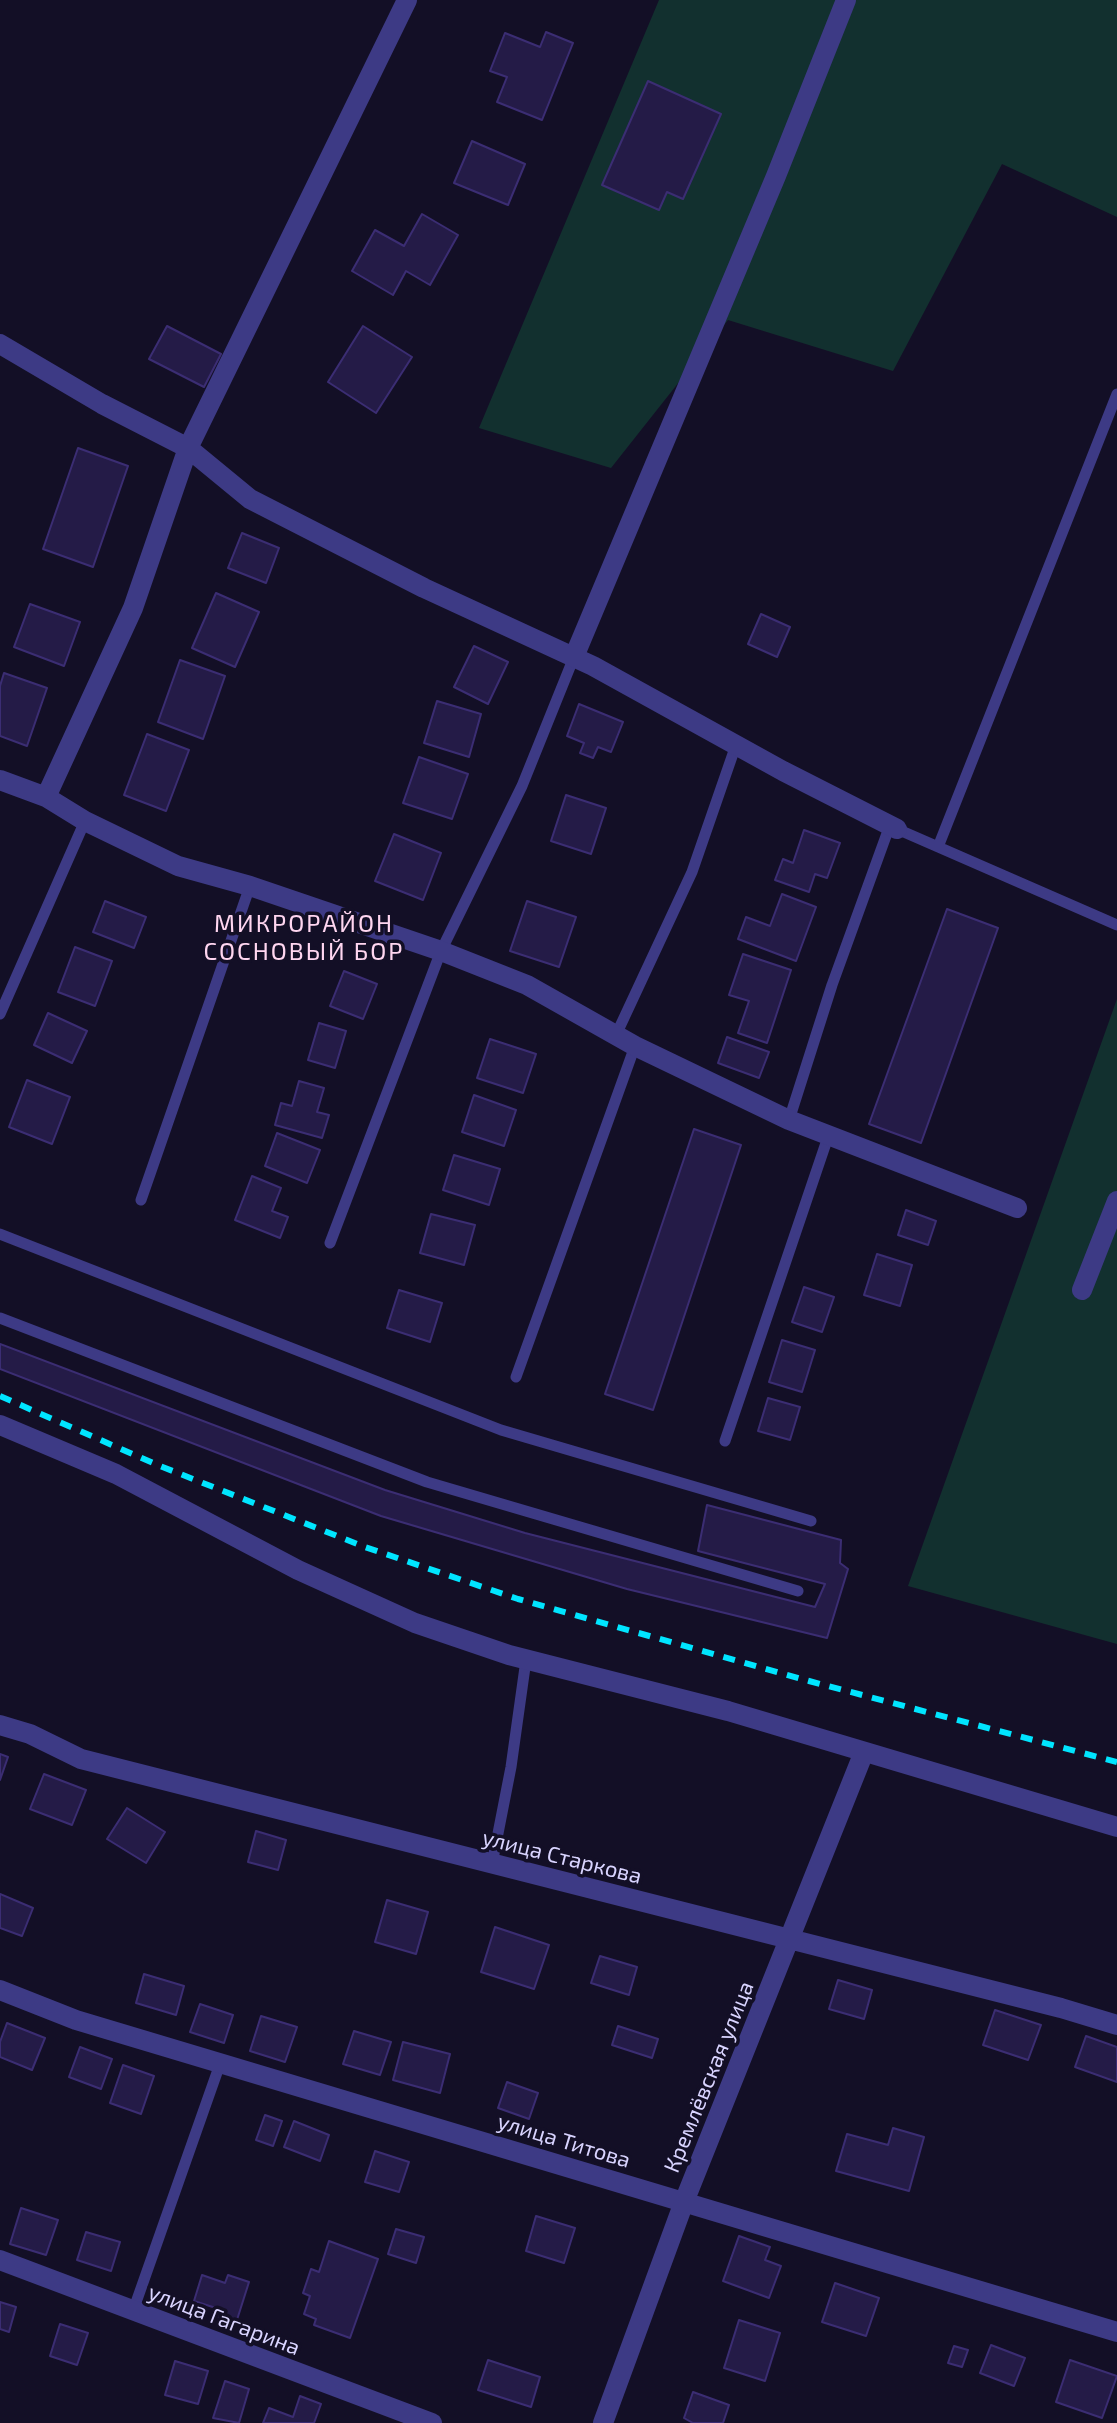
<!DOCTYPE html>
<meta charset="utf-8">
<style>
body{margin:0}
canvas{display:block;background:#130f26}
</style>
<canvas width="1117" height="2423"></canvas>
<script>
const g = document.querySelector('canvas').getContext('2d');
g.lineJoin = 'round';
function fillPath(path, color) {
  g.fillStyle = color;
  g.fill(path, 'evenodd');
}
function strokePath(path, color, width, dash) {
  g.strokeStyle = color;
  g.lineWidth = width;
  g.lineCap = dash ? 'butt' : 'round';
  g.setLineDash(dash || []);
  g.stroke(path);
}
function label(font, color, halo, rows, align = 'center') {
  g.font = font + ' "Exo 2",sans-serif';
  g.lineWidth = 7;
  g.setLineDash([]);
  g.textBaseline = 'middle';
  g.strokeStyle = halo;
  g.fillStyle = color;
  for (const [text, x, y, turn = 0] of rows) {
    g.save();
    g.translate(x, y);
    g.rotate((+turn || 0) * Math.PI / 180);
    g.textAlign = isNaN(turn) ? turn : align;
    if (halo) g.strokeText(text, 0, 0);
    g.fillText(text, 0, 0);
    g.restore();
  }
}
fillPath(new Path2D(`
 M659,0h458v217l-115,-53 -109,207 -165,-51 -117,148 -132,-40z
 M1117,999v645l-209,-58z`), '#12302f');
const building = new Path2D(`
 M546,32l27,11 -31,77 -45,-18 10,-25 -17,-6 15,-38 35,14z
 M648,81l73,33 -38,85 -16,-7 -8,18 -57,-25z
 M472,141l53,23 -17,41 -54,-22z
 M422,214l36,21 -28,50 -24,-14 -13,24 -41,-24 23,-41 29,16z
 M167,326l54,28 -17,33 -55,-28z
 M363,326l49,31 -36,56 -48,-31z
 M78,448l50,18 -35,101 -50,-18z
 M242,533l37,15 -13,35 -38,-15z
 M216,593l43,19 -24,55 -43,-19z
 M30,604l50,18 -16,44 -50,-19z
 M761,614l29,13 -13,30 -29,-13z
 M474,646l34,16 -20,42 -34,-17z
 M180,660l45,16 -22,63 -45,-17z
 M4,673l43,15 -20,58 -27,-10v-50z
 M437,701l44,13 -12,43 -45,-14z
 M579,704l44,18 -12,30 -13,-5 -5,11 -13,-5 4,-10 -17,-7z
 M147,734l42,16 -23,61 -42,-16z
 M419,757l49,17 -16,45 -49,-16z
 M566,795l40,13 -15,46 -40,-13z
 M804,830l36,13 -13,35 -12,-4 -6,18 -34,-12 8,-21 10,4z
 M394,834l47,19 -18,47 -48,-19z
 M782,894l34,13 -20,54 -58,-22 8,-22 24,9z
 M105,901l41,16 -12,31 -41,-16z
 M527,901l49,16 -17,50 -49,-16z
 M947,909l51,19 -77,215 -52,-19z
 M75,947l37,14 -17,45 -37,-14z
 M743,954l48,16 -24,73 -29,-10 11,-32 -20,-6z
 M344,971l33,13 -14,35 -33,-13z
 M48,1013l39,18 -15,32 -38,-18z
 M319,1023l27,8 -11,37 -27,-8z
 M727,1037l42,15 -10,26 -41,-15z
 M490,1039l46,15 -13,39 -46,-15z
 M27,1080l43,17 -18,47 -43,-17z
 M299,1081l25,7 -7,24 12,3 -7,23 -47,-13 6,-22 11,3z
 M474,1095l42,15 -12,36 -42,-14z
 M694,1129l47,16 -88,265 -48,-16z
 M277,1133l43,17 -13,33 -42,-17z
 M454,1155l46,14 -11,36 -46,-15z
 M252,1176l29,12 -9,23 16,6 -8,21 -45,-18z
 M906,1210l30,11 -8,24 -30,-10z
 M431,1214l44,11 -11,40 -44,-12z
 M877,1254l35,11 -12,41 -36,-11z
 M804,1287l30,10 -12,35 -30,-10z
 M399,1290l43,13 -12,39 -43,-14z
 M782,1340l33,10 -13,42 -33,-10z
 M0,1344l385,146 140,43 290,74 10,-23 -127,-33 9,-46 134,35 -1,23 8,6 -21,69 -200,-49 -246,-73 -381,-147z
 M768,1398l32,9 -10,33 -32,-9z
 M0,1754l8,3 -8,23z
 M44,1774l42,16 -14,35 -42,-16z
 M127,1808l38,24 -19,31 -39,-24z
 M256,1831l30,9 -8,30 -30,-8z
 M0,1894l33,14 -11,28 -22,-8z
 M387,1900l41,12 -12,42 -41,-12z
 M495,1927l54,18 -15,44 -53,-17z
 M600,1956l37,11 -8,28 -38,-12z
 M144,1974l40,12 -8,29 -40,-12z
 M838,1980l34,10 -8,29 -35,-10z
 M200,2004l33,11 -9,28 -34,-11z
 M995,2010l46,15 -13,35 -45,-15z
 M261,2016l36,11 -12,35 -35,-11z
 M7,2023l38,15 -13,32 -32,-13v-15z
 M618,2026l40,13 -6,19 -40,-13z
 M354,2031l37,11 -11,33 -37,-11z
 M1086,2036l31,11v35l-42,-15z
 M403,2042l47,12 -10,39 -47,-13z
 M80,2047l32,12 -11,30 -32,-12z
 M123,2065l31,11 -13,38 -31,-11z
 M507,2082l31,11 -9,26 -31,-11z
 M265,2115l17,6 -9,25 -17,-6z
 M294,2121l35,14 -9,26 -36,-14z
 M893,2128l31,9 -15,54 -73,-20 11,-37 41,11z
 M375,2151l34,11 -10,30 -34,-10z
 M21,2208l37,12 -12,35 -36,-11z
 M536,2216l39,12 -11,35 -38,-12z
 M396,2229l28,8 -8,26 -28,-9z
 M86,2232l34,10 -9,29 -34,-11z
 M739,2236l31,11 -5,13 16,6 -12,32 -46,-17z
 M329,2241l49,18 -28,79 -36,-13 2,-6 -12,-5 6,-18 -7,-3 8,-24 8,3z
 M202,2275l23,8 3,-8 21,7 -13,41 -19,-6 2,-8 -25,-8z
 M835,2283l44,15 -13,38 -44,-14z
 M0,2302l16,5 -7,25 -9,-3z
 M739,2320l41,13 -15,48 -41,-13z
 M60,2324l28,9 -11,32 -27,-9z
 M991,2345l34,13 -11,28 -34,-13z
 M954,2346l14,4 -6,17 -14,-4z
 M488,2360l52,17 -9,30 -53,-17z
 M1070,2360l47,16 -15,42 -46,-16z
 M175,2361l33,10 -10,33 -33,-9z
 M225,2381l24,8 -10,34 -26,-5z
 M693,2392l36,13 -6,18h-30l-9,-5z
 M300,2396l21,8 -7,19h-51l6,-15 24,9z`);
fillPath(building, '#241b47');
strokePath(building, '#3b2d73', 2);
strokePath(new Path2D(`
 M897,829l220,96
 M938,847l179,-453
 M0,1014l85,-193
 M616,1035l76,-163 44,-127
 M789,1120l43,-135 58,-160
 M141,1200l109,-314
 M0,1234l501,196 310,91
 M330,1243l111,-292 81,-165 52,-129
 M0,1318l427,164 371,109
 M516,1377l119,-331
 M725,1441l103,-304
 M492,1864l19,-97 15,-107
 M133,2311l87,-247`), '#3d3a85', 11);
strokePath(new Path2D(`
 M0,344l102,60 86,44 62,51 174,89 169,78 190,105 114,58
 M574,657l202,-481 70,-176
 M0,780l46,17 39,24 93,45 72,20 191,65 86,34 108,61 154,74 228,88
 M46,797l87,-189 55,-160 219,-448
 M1082,1290l35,-89
 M0,1425l116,49 182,96 117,53 94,32 219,56 389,116
 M0,1725l30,9 51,25 980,249 56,17
 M0,1990l76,30 1041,312
 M0,2260l432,163
 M603,2423l81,-221 180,-450`), '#3d3a85', 20);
strokePath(new Path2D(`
 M0,1396l160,70 205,81 153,52 291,82 308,81`), '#00e5ff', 6, [12, 10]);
label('22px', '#d9d4ff', '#130f26', [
 ["улица Старкова",562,1857,14],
 ["Кремлёвская улица",709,2077,-68],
 ["улица Титова",564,2141,17],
 ["улица Гагарина",224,2320,21]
]);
g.letterSpacing = '2px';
label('24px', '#ffd6f0', '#130f26', [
 ["МИКРОРАЙОН",304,924],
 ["СОСНОВЫЙ БОР",304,952]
]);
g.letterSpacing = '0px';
</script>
